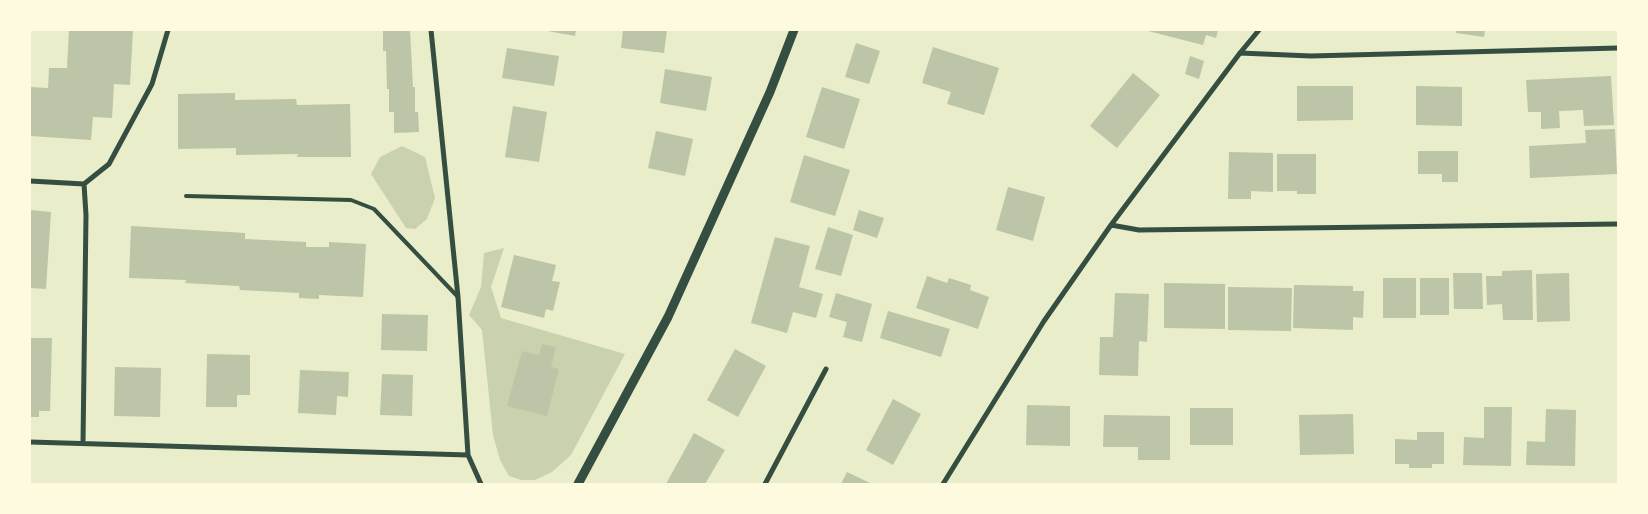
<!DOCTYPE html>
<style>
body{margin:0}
#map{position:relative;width:1648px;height:514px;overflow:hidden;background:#e9edc9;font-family:"Fira Sans Condensed",sans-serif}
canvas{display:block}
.frame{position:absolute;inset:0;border:31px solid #fefae0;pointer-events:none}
</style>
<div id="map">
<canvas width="1648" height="514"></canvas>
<div class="frame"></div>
</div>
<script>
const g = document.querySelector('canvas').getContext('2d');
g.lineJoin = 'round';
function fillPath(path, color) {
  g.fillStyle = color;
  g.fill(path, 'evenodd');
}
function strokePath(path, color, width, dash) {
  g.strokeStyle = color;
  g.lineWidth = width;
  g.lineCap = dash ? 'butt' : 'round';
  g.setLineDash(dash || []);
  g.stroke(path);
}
fillPath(new Path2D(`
 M402,146l23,11 10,41 -8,21 -12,10 -9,-1 -35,-54 9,-17z
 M504,248l-13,39 10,31 124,36 -54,101 -19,17 -17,8h-14l-12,-4 -9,-16 -7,-25 -11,-105 -13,-15 12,-28 3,-34z`), '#cad2ad');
fillPath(new Path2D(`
 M69,30h64l-3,55 -16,-1 -2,34 -19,-1 -2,23 -61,-4v-49l18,1 1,-20h18z
 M383,30h27l3,57h2v25h3l1,20 -25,1v-21h-5v-23h-2l-1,-38h-3z
 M542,30h34l-1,6z
 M623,30h44l-3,23 -43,-5z
 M1218,30l-2,8 -10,-3 -3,10 -55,-14z
 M1456,30h29l-1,7 -28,-4z
 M856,43l24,8 -11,33 -24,-7z
 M933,47l66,21 -15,47 -37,-11 4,-12 -29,-9z
 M507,48l52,8 -5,30 -52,-8z
 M1190,56l14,5 -5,18 -14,-5z
 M665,69l47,8 -6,34 -46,-8z
 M1133,73l27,22 -43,53 -27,-22z
 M1611,76l3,49 -30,1 -1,-16 -24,1 1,17 -19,1v-17h-13l-2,-32z
 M1297,86h56v34l-56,1z
 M1416,86l46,1v39l-46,-1z
 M822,87l38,12 -16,50 -38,-12z
 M235,93v7l61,-1 1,6 53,-1 1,53h-54l1,-3 -62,1v-7l-58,1v-55z
 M513,106l34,6 -8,50 -34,-5z
 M1615,129l2,45 -87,4 -1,-32 57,-3 -1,-13z
 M656,131l37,8 -8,37 -37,-8z
 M1418,151h40v31h-16v-8h-24z
 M1229,152l44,1v39l-22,-1v8h-23z
 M1277,154h39v40h-19v-3h-20z
 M804,155l46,15 -15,46 -45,-14z
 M1008,187l37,10 -12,44 -37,-11z
 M30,210l21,2 -5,77 -16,-1z
 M859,210l25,8 -7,20 -24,-8z
 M131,226l114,7v6l61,3v5h23v-5l37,2 -3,53 -44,-2v4l-20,-1v-5l-59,-3 -1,-4 -54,-3 1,-3 -57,-2z
 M828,227l25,8 -12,41 -26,-7z
 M775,237l35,9 -11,41 24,7 -7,24 -23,-6 -6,21 -36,-10z
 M514,255l42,10 -4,16 8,1 -7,29 -7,-2 -2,9 -43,-11z
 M1532,270l1,50h-30l-1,-16 -15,1 -1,-29h16v-5z
 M1453,273h29l1,36h-29z
 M1569,273l1,48 -33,1 -1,-48z
 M927,276l20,7 2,-5 22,7 -1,5 19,7 -11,32 -62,-21z
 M1383,278h33v40h-33z
 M1420,278h29v37h-29z
 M1164,283l61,1v45l-61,-1z
 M1294,285l59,1v5h11l-1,27 -10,-1v13l-60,-2z
 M1228,287l64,1 -1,43 -63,-1z
 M836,293l36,11 -10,38 -19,-5 4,-15 -18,-5z
 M1115,293l34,1 -2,48 -8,-1 -1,35 -39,-1 1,-38h13z
 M888,311l62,18 -9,28 -61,-19z
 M382,314l46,1 -1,36 -46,-1z
 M30,338h22l-2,73h-11v6h-9z
 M542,344l14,3 -5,20 8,2 -12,47 -40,-10 15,-55 17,4z
 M735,349l31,17 -28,51 -31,-17z
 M207,354l43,1v40h-13v12h-31z
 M115,367l46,1 -1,49 -46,-1z
 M300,370l49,2 -1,25 -11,-1 -1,19 -38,-2z
 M382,374l31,1 -1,41 -32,-1z
 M893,399l28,15 -28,51 -27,-15z
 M1027,405l43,1v40l-44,-1z
 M1484,407h28l-1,59 -48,-1 1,-28 20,1z
 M1190,408h43v37h-43z
 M1546,409l30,1 -1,56 -49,-1 1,-24 18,1z
 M1353,414l1,40 -54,1 -1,-40z
 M1104,415l66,1v44h-32v-13h-35z
 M1417,432h27v32h-12v4h-23v-4h-14v-25l22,1z
 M694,433l31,17 -20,34h-39z
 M847,472l25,12h-31z`), '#bcc5a7');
strokePath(new Path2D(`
 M186,196l165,4 23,9 84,88`), '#344e41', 4);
strokePath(new Path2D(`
 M431,30l27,267 10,158 13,29
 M1240,53l71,3 307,-8
 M30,181l54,3 25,-20 43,-80 16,-54
 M1111,225l28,5 479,-6
 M30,442l438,13
 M83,443l3,-228 -2,-31
 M765,484l61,-115
 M943,484l101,-163 67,-96 129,-172 19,-23`), '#344e41', 5);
strokePath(new Path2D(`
 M578,484l90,-167 102,-225 24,-62`), '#344e41', 9);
</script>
